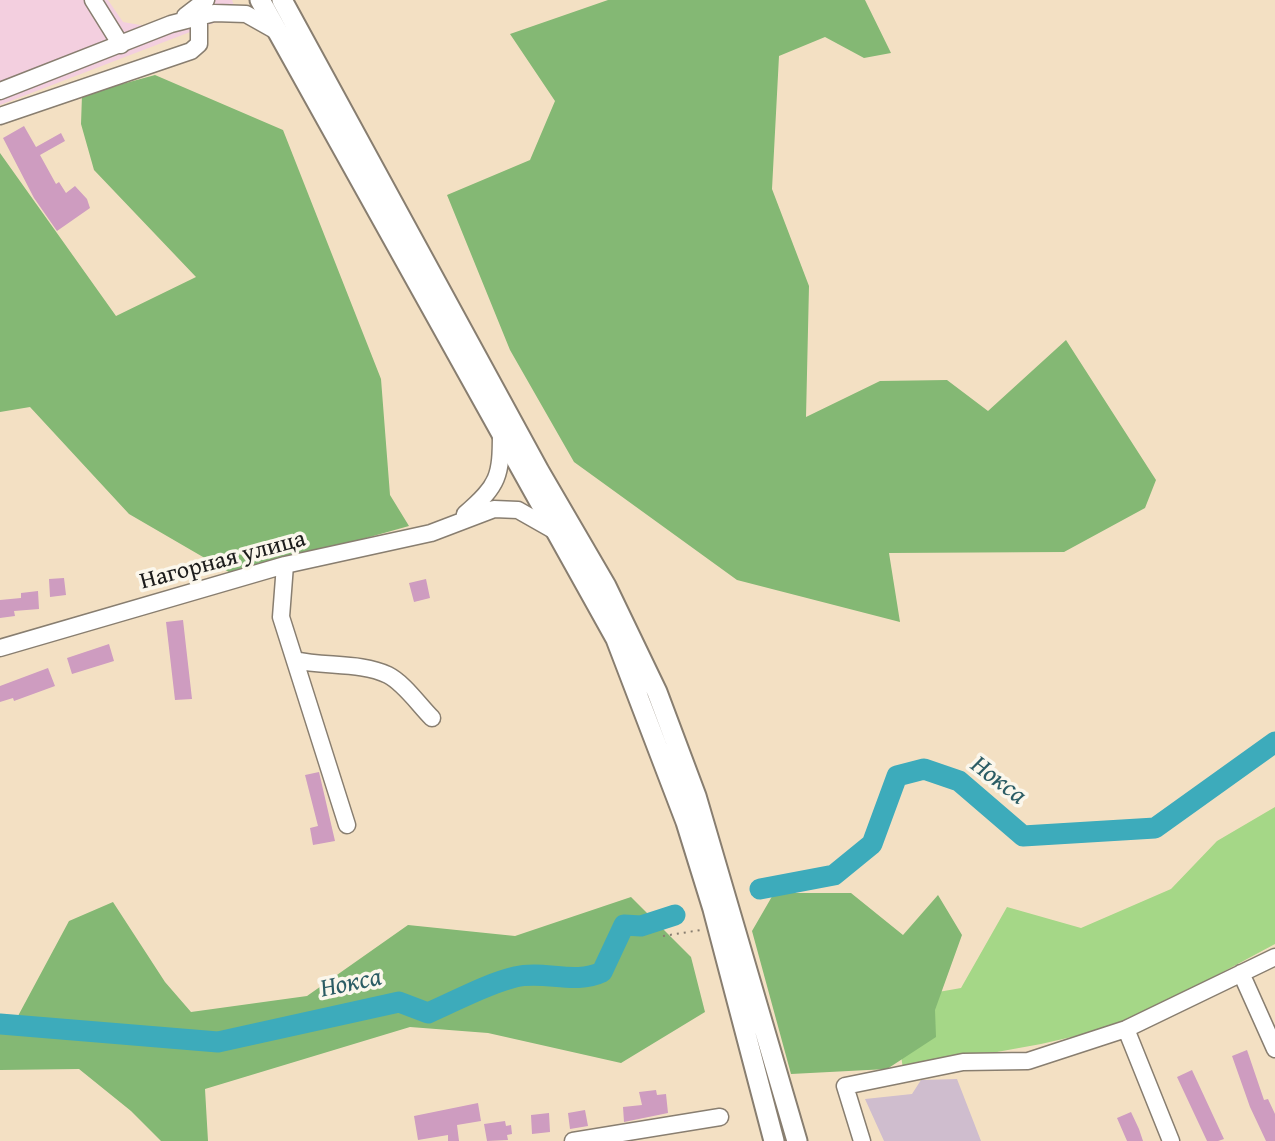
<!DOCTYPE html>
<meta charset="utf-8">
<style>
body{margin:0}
canvas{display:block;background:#f3e0c3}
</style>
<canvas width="1275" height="1141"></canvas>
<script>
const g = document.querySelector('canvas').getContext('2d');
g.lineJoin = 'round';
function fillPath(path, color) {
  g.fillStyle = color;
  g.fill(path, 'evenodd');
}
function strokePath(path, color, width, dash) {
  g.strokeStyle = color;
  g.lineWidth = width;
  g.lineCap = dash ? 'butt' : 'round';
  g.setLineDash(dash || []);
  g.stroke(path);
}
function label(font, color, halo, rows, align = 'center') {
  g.font = font + ' "Gentium Book Plus",serif';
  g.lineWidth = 7;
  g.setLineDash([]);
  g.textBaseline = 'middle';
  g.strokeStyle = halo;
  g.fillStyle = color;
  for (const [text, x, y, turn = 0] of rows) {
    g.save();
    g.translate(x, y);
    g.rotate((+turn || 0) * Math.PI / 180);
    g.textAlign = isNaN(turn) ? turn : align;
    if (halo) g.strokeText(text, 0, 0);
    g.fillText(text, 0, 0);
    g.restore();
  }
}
fillPath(new Path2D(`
 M0,0h108l15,22 23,4 65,-26h21l5,14 -237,91z`), '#f3cfdf');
fillPath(new Path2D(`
 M957,1079l24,62h-97l-19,-42 47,-5 9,-14z`), '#cfbdce');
fillPath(new Path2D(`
 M1275,807v137l-151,81 -83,19 -138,25 -10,-69 68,-12 46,-81 74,21 90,-39 46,-48z`), '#a5d787');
fillPath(new Path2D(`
 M608,0h257l26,53 -27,5 -39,-21 -46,19 -7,133 37,97 -3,131 74,-36 67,-1 41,31 78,-71 90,140 -11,28 -81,44 -175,1 11,69 -163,-42 -163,-118 -64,-112 -63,-155 83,-35 25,-59 -45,-67z
 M155,75l128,55 98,249 9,116 19,31 -175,49 -105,-61 -99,-107 -30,5v-259l116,163 80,-39 -102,-107 -13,-46 1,-29z
 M774,893h77l52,42 35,-40 24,40 -27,75 1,27 -49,32 -96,5 -39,-143z
 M631,897l60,60 14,55 -84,51 -133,-30 -78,-6 -205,62 3,52h-47l-30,-30 -52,-42 -79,1v-41h11l58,-108 44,-19 52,80 26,30 116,-16 101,-71 107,11z`), '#84b874');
strokePath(new Path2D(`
 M760,889l74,-14 38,-31 25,-68 27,-7 35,12 64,55 132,-8 120,-86
 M0,1024l218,18 181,-40 29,11c28,-12 58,-29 87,-36 29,-7 60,8 87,-5l22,-47 17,1 34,-11`), '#3dabbb', 21);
fillPath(new Path2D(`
 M24,126l12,21 25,-14 4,8 -25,14 16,29 3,-2 7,11 9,-7 12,13 3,9 -33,23 -23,-33 -31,-60z
 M64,578l2,17 -16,2 -1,-18z
 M426,579l4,19 -16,4 -5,-19z
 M38,591l1,18 -25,2 1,5 -15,2v-18l21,-2v-5z
 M183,620l9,79 -17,1 -9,-78z
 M109,644l5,17 -42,13 -5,-16z
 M48,668l7,18 -41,15 -1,-3 -13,4v-16z
 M319,772l16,69 -22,4 -3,-17 8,-2 -13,-51z
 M1247,1050l17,50 4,-1 7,15v27h-9l-16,-34 -18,-51z
 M1192,1070l32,69 -6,2h-11l-30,-64z
 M656,1090l1,5 9,-1 2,19 -44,9 -1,-15 19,-2 -3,-13z
 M478,1103l3,18 -24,4 2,16h-11v-6l-30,5 -4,-24z
 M585,1110l3,16 -18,3 -2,-16z
 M1131,1112l8,17 4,12h-16l-10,-23z
 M549,1113l1,19 -18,2 -1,-19z
 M505,1121l1,5 5,-1 1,9 -5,1 1,5 -21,1 -3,-17z`), '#ce9cc0');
const minor = new Path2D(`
 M93,0l28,45
 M185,16l21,-16
 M0,91l171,-67 43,-11 32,1 32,18
 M0,116l191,-65 8,-7v-27
 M465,514c34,-29 36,-38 36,-82
 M285,565l-4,52 66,208
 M0,648l285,-83 146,-32 63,-24 24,1 37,21
 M295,660c29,7 66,2 93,15 16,8 31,30 44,43
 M1241,973l34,76
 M1126,1029l45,112
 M573,1141l147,-24
 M862,1141l-17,-55 118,-24 65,-1 98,-32 149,-72`);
const major = new Path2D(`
 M260,0l356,639 70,183 27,87 61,232
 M282,0l257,471 67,115 51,106 39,104 101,345`);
strokePath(minor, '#887e70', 19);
strokePath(major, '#887e70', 23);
strokePath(new Path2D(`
 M663,936l38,-6`), '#887e70', 2, [2, 5]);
strokePath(minor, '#fff', 16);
strokePath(major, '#fff', 19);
label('24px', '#1c1c1c', '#fbf7ec', [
 ["Нагорная улица",223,561,-15]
]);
label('italic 26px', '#2b5c64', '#fbf7ec', [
 ["Нокса",998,781,37],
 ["Нокса",351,984,-12]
]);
</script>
